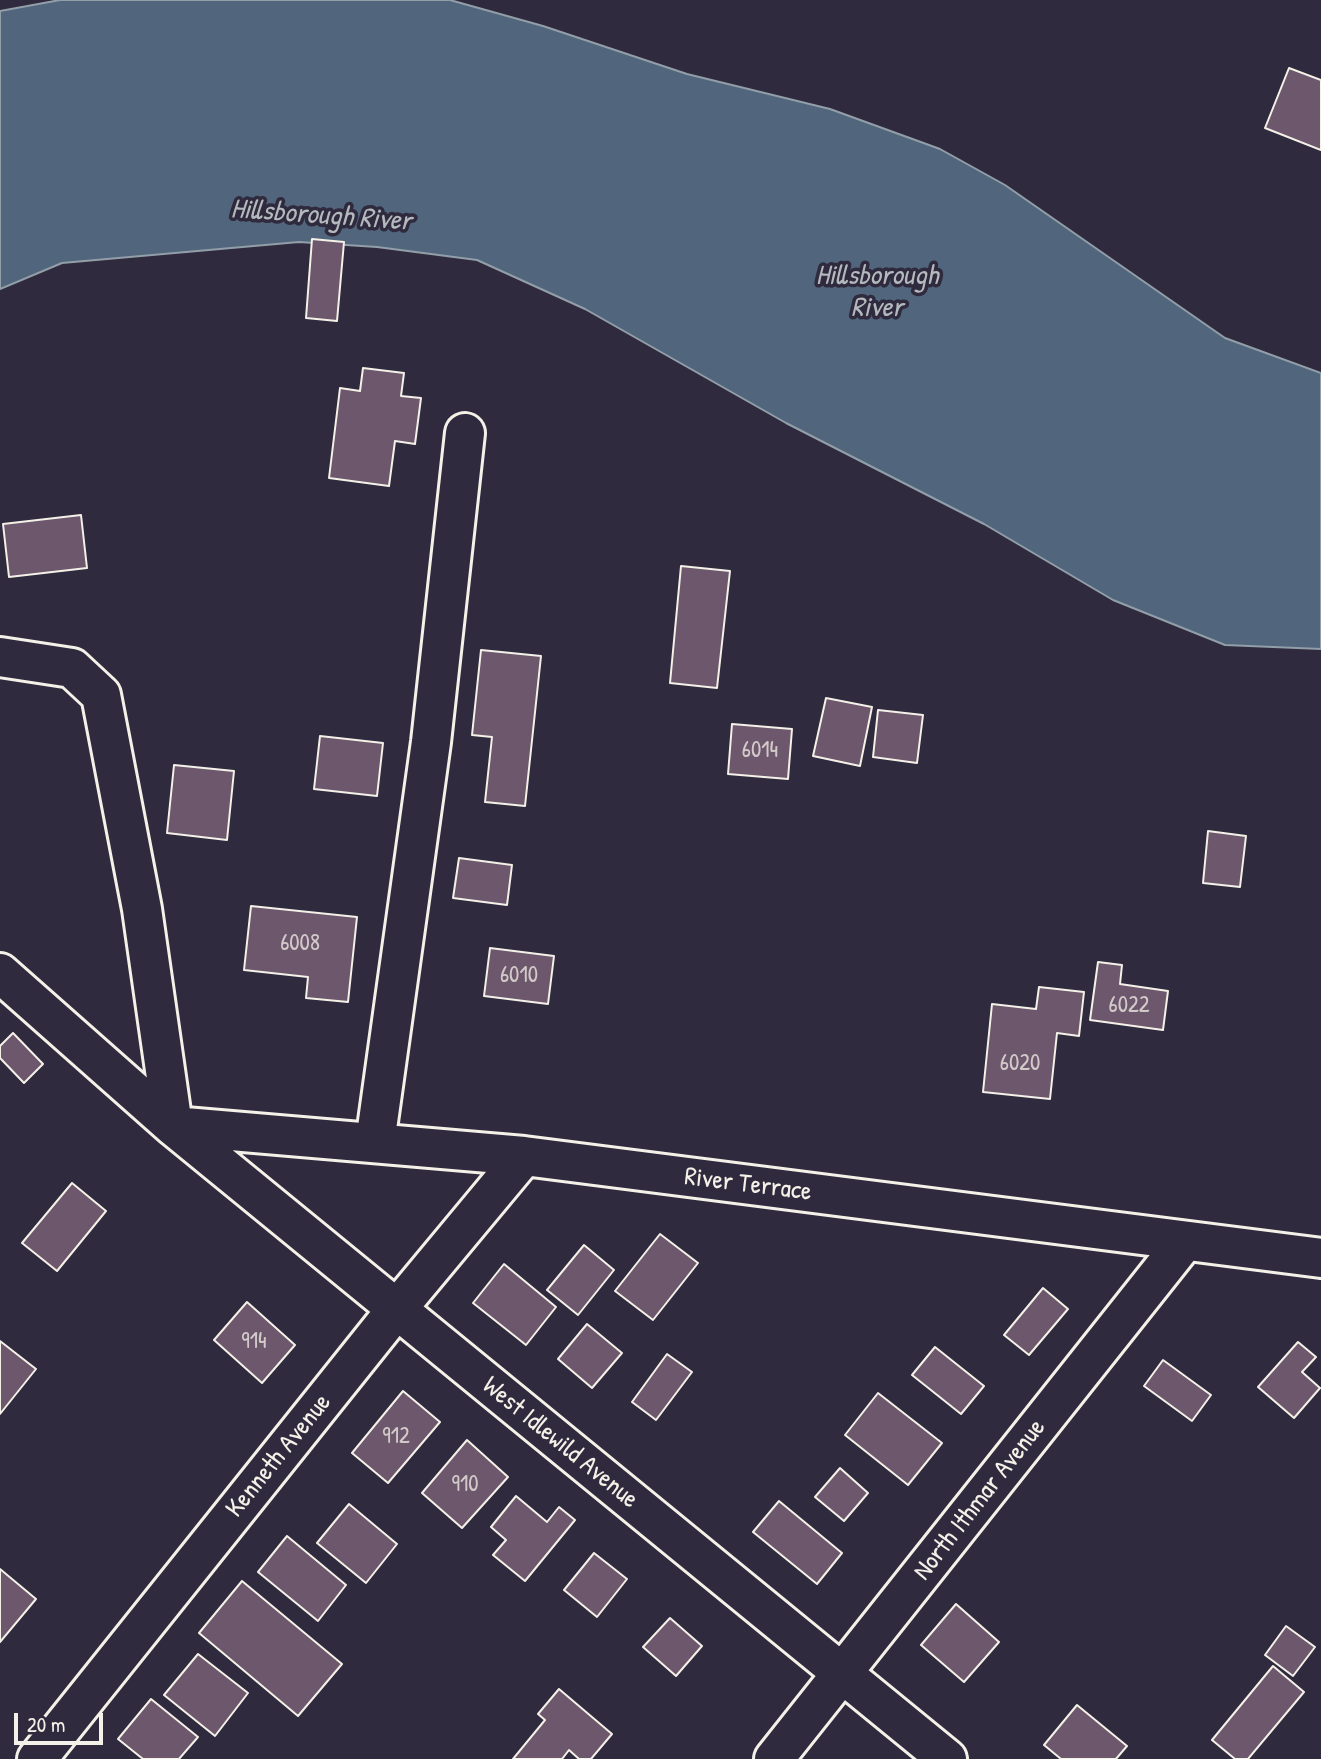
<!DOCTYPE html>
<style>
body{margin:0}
#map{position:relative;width:1321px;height:1759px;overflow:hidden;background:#2f2a3d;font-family:"Patrick Hand",sans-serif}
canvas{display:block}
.scale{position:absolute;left:14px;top:1713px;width:89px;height:32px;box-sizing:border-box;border:4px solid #f4f1e8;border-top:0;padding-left:9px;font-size:21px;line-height:24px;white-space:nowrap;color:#f4f1e8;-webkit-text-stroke:5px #2f2a3d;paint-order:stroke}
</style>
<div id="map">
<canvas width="1321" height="1759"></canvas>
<div class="scale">20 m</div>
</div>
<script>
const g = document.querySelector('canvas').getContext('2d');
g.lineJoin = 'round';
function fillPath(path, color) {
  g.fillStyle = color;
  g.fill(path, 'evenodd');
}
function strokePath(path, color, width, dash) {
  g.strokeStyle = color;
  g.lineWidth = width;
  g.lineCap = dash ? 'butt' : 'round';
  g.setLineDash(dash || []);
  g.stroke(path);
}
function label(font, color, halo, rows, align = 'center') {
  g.font = font + ' "Patrick Hand",sans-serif';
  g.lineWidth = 7;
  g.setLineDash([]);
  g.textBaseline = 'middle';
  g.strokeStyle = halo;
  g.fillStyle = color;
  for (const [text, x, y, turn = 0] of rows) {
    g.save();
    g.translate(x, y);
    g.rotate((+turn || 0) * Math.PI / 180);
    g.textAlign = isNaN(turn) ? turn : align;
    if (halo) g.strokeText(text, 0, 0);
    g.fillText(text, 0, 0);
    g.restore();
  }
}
const water = new Path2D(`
 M60,0h390l93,26 144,48 143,35 110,40 65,36 220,153 96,35v276l-96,-4 -112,-45 -129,-76 -198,-101 -201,-114 -108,-49 -100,-13 -78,-5 -237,21 -62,26v-278z`);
fillPath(water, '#51667d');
strokePath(water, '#929ea8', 2);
const building = new Path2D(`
 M1289,68l32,12v70l-56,-22z
 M312,239l32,3 -7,79 -31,-3z
 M363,368l41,5 -3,23 20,2 -6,46 -20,-3 -6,45 -60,-8 11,-90 20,3z
 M81,515l6,53 -78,9 -6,-53z
 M681,566l49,5 -13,117 -47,-5z
 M481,650l60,6 -16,150 -40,-4 7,-65 -20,-2z
 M826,698l46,9 -12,59 -47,-10z
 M878,710l45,5 -6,48 -44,-6z
 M732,724l60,5 -4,50 -60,-5z
 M320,736l63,7 -6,53 -63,-7z
 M174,765l60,6 -7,69 -60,-7z
 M1208,831l38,5 -6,51 -37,-4z
 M459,858l53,7 -5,40 -54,-7z
 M251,906l106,11 -9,85 -42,-4 2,-21 -64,-7z
 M490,948l64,8 -6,48 -64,-8z
 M1098,962l24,3 -2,19 48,7 -5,39 -73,-10z
 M1039,987l45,5 -5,44 -22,-3 -7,66 -67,-7 9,-88 44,5z
 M13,1033l30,31 -19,19 -24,-25v-12z
 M72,1183l34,28 -49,60 -35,-28z
 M660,1234l38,29 -45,57 -38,-29z
 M584,1245l30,25 -36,45 -31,-25z
 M504,1264l52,43 -30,38 -53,-42z
 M1043,1288l25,21 -39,46 -25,-20z
 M247,1302l48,43 -33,38 -48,-43z
 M587,1324l35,29 -30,35 -34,-29z
 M0,1341l36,28 -36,45z
 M1298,1342l18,15 -14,15 18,16 -26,30 -36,-31z
 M935,1347l49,39 -23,28 -49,-39z
 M667,1354l25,18 -36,48 -24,-18z
 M1163,1360l48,35 -19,26 -48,-35z
 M403,1391l37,31 -52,61 -36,-30z
 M878,1393l64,50 -34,42 -63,-50z
 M467,1440l41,37 -46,51 -40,-35z
 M840,1468l28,25 -24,28 -29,-24z
 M516,1496l31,26 12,-15 16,13 -50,61 -32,-26 13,-15 -15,-13z
 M779,1501l63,52 -25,31 -64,-52z
 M349,1504l48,40 -31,39 -49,-40z
 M287,1536l59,49 -28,36 -60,-49z
 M594,1553l33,26 -30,38 -33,-27z
 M0,1569l36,30 -36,43z
 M242,1581l100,83 -44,52 -99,-83z
 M956,1604l43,38 -35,40 -43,-37z
 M670,1618l32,28 -26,30 -33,-29z
 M1286,1626l29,21 -22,29 -28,-21z
 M198,1654l50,39 -33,43 -51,-41z
 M1273,1666l31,26 -56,67h-13l-23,-19z
 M559,1689l53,45 -21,25h-12l-10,-9 -7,9h-49l32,-39 -7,-6z
 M151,1699l47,38 -19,22h-36l-25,-20z
 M1077,1705l50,41 -11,13h-55l-17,-14z`);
fillPath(building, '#6d576c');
strokePath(building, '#f4f1e8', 2);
const minor = new Path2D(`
 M0,657l72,11 29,27 41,214 31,217
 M0,973l173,153 774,633
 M173,1126l351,30 797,102
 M375,1143l56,-401 34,-309
 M37,1759l359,-449 128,-154
 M774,1759l411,-518`);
strokePath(minor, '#f4f1e8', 44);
strokePath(minor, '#2f2a3d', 38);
label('23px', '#d2cac9', null, [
 ["6014",760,751],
 ["6008",300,944],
 ["6010",519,976],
 ["6022",1129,1006],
 ["6020",1020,1064],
 ["914",254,1342],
 ["912",396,1437],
 ["910",465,1485]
]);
label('26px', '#f4f1e8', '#2f2a3d', [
 ["River Terrace",748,1185,7],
 ["West Idlewild Avenue",560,1443,39],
 ["Kenneth Avenue",279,1456,-51],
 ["North Ithmar Avenue",980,1500,-52]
]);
label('italic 28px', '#b3b9bd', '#2f2a3d', [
 ["Hillsborough River",321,216,4],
 ["Hillsborough",877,277],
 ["River",877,309]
]);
</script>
